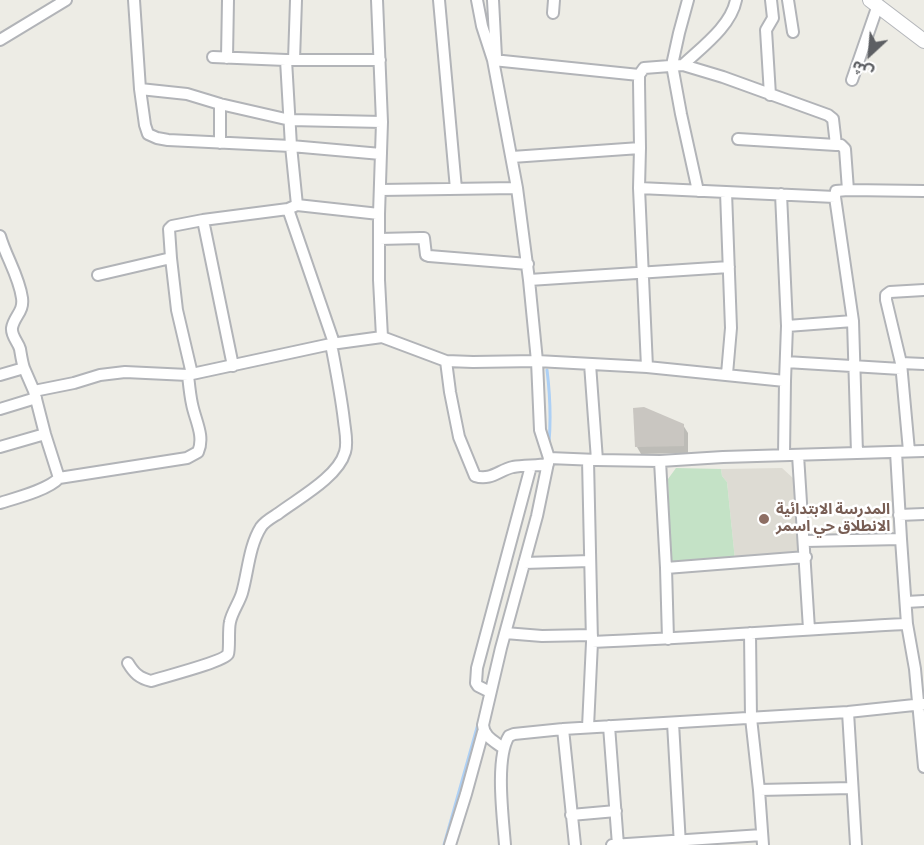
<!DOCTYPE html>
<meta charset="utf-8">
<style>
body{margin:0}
#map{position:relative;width:924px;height:845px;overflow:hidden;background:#edece5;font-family:Manrope,"Noto Sans Arabic",sans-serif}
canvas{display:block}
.north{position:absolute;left:840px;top:24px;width:60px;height:60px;-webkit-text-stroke:4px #fff;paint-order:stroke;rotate:206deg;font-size:16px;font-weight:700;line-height:24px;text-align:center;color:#5d5f63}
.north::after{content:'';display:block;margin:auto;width:21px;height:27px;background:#5d5f63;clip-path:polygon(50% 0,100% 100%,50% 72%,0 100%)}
</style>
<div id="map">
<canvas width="924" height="845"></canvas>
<div class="north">ش</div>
</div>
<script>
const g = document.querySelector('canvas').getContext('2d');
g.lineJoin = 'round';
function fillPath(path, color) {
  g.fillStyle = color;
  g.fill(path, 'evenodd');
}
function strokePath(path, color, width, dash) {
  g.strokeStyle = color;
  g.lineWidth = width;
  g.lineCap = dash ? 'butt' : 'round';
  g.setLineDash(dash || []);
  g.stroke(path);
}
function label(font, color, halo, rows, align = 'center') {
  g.font = font + ' Manrope,"Noto Sans Arabic",sans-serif';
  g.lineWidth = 5;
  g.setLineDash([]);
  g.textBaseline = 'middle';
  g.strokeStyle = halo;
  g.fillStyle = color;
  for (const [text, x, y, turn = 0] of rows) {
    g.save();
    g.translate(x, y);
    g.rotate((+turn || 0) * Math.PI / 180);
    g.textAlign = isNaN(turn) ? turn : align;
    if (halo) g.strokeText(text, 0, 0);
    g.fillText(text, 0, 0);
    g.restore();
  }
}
fillPath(new Path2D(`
 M782,468l12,11 6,77 -65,4 -8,-78 -5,-6 -1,-7z`), '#dddbd3');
fillPath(new Path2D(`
 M676,468l45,1 1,7 5,6 8,78 -64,5 -3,-86z`), '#c4e2c6');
fillPath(new Path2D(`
 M683,425l5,8v20l-47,1 -4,-7z`), '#0003');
strokePath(new Path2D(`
 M547,370c3,24 4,49 2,73
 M444,845l36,-128`), '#add0f5', 3);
fillPath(new Path2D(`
 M644,407l40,17v22l-49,1 -2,-39z`), '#c9c6c1');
const street = new Path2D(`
 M134,0l6,89 5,36 3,9 9,4 11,2 123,6 90,8
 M377,0l5,122 -3,92v66l3,57
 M439,0l17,189
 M477,0l5,26 11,34 24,128 12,92 8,81 3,69 9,28
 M493,0l3,57
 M688,0l-9,33 -7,32 9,49 17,77
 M788,0l5,32
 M553,13l1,-13
 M0,40l66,-40
 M213,57l73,3h94
 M227,58l1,-58
 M286,60l5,86 6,59
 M294,60l2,-60
 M493,60l146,15
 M683,65c19,-18 48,-39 53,-65
 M852,80l26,-75
 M140,89l47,5 33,10 70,16 92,2
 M770,95l-4,-65 7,-12 -2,-18
 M220,104v39
 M738,139l98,6
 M512,157l128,-9
 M639,188l196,9 1,-6 12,-1 76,1
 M380,190l137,-2
 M726,192l5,136 -4,46
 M781,194l6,132 -2,55 -1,74
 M835,197l18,124 4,132
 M288,209l46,134
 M379,214l-82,-9 -9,4 -85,11 -31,6 -3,3 2,29 6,52 15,64 139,-30 51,-7 64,24 27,1 64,-1 110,6 138,14
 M203,220l30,146
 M0,236c6,21 19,40 22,62 2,14 -8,18 -10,30 -1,8 6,14 8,21 1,6 2,13 4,19
 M379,239l42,-1h3l2,17 3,1 99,8
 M98,275l73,-17
 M529,280l200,-13
 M787,326l66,-5
 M446,361l4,31 9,45 16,39c16,5 24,-6 38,-9 11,-2 24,-1 35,-3
 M786,362l115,7
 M901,363l23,1
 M590,364l7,96
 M647,367l-8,-179 1,-40 -1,-66v-7l5,-7 39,-3 40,12 105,38 5,4 3,26h5l4,4 3,41
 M0,375l24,-7 10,23 11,43 14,44 128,-20 11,-6c7,-16 -3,-32 -6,-48 -2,-9 -3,-20 -4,-29l-63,-3 -25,3 -26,8 -40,8
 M0,409l36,-11
 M0,447l45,-13
 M909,451l-8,-88 -15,-63v-5l4,-3 34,-2
 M896,452l5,87 6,85 8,45 9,98
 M798,455l11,174
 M588,460l4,182 -4,85
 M660,461l6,107 2,71
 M0,503c16,-5 48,-13 59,-25
 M899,515l25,-1
 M805,541l96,-2
 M524,563l66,-2
 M666,568l140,-11
 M906,602l18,-1
 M505,633l37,3 50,-1
 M750,633l1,85 8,72 4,55
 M592,642c105,-4 210,-13 315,-18
 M128,663c6,10 11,15 23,18 12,-4 72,-19 77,-27 2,-5 0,-24 2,-32 2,-10 9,-19 12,-29 6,-21 7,-47 19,-66 4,-6 12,-10 18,-14 20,-15 59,-36 66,-61 3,-10 0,-21 -1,-31 -3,-26 -8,-51 -13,-77
 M490,692l-12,-6 -2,-3 1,-15 54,-202
 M848,712l8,133
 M673,723l7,122
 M609,726l9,119
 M563,729l12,116
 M503,748c-9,-7 -19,-11 -20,-23l18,-77 36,-132 12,-58 48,2 63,1 63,-4 201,-6
 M759,790l93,-2
 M571,815l45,-4
 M450,845l16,-51 17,-62
 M505,845c-2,-27 -10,-87 4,-109l5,-2 49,-5 285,-17 76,-8
 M612,845l150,-10`);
const secondary = new Path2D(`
 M870,0l54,41`);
strokePath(street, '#b2b4b8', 14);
strokePath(secondary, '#b4b6ba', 16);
strokePath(street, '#fff', 10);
strokePath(secondary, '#fff', 14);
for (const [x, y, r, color] of [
 [764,519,6,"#8d6e63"]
]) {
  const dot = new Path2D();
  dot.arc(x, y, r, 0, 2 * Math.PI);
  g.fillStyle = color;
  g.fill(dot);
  strokePath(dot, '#fff', 2);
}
label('bold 15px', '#785e54', '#fff', [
 ["المدرسة الابتدائية",776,510],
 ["الانطلاق حي اسمر",776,527]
], 'left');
</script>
